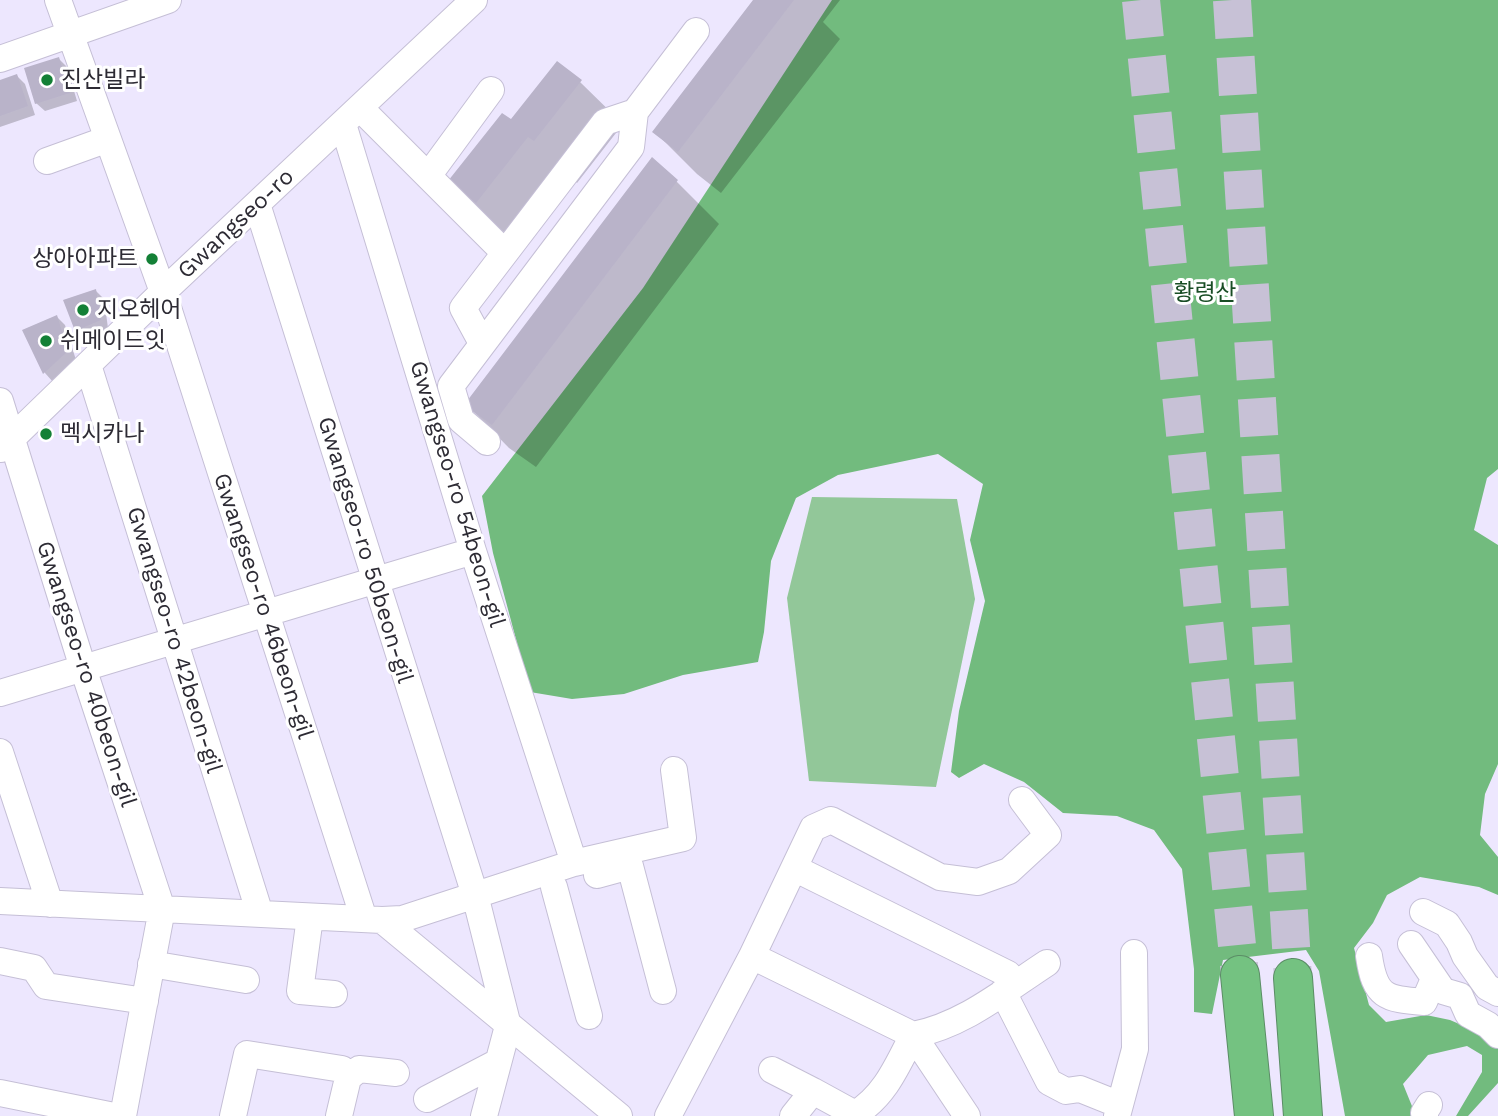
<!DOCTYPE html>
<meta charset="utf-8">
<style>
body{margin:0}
canvas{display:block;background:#ede7fe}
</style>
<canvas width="1498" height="1116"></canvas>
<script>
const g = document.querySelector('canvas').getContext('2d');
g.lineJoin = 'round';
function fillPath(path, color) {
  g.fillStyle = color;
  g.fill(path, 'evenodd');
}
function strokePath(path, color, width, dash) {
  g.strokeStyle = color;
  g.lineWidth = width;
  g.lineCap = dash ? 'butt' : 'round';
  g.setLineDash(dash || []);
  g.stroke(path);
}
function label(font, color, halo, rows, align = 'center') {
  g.font = font + ' "Work Sans","Noto Sans KR",sans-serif';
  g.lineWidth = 6;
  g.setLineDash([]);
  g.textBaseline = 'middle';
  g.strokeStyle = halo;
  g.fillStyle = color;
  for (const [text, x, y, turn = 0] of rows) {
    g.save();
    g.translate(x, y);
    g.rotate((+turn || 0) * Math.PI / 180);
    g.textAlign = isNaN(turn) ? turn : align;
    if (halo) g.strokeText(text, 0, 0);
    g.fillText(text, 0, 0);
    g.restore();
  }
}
fillPath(new Path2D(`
 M812,497l145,2 18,100 -39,188 -127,-6 -22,-183z`), '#92c799');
fillPath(new Path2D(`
 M832,0h666v469l-11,9 -13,52 24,15v219l-13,30 -5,41 18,22v38l-19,-8 -59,-10 -33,18 -14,28 -19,25 15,57 17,17 40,-7 24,5 37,16 11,12v35l-30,33h-12l26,-44v-17l-15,-9 -39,9 -25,29 13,32h-71l-26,-145 -13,-21 -83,10 -11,54 -18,-2v-43l-12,-100 -28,-39 -37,-14 -54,-3 -39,-31 -40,-18 -25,14 -8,-6 8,-61 26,-110 -15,-61 13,-56 -45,-30 -100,21 -42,23 -25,63 -7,71 -6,30 -75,13 -59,19 -52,5 -42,-7 -37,-139 -11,-57 161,-208z`), '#72bb7e');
fillPath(new Path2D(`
 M755,0h85l-17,22 17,17 -119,154 -24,-19 -43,-43z
 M59,59l8,8 10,34 -32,10 -9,-8z
 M17,76l8,8 10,31 -35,12v-46z
 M580,82l43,42 -46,59 -5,-5 -52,66 -27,-20 -43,-43 61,-59z
 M676,181l43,43 -183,243 -27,-19 -42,-43z
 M96,291l8,8 4,29 -23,11 -8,-9 -12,-29z
 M57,317l8,8 11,35 -23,22 -8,-9 -21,-42z`), '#0003');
fillPath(new Path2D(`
 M753,0h41l-116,152 -26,-20z
 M59,57l11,36 -35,11 -11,-36z
 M557,61l25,19 -48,61 -6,-4 -52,66 -28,-22 54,-68 9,6z
 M17,74l11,32 -28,10v-36z
 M652,157l26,23 -186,245 -28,-20z
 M96,289l5,31 -26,11 -12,-31z
 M57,315l11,36 -25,23 -21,-44z`), '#b9b3c9');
strokePath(new Path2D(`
 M1141,0l99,975
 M1232,0l61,978`), '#c7c1d6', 38, [38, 19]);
const minor = new Path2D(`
 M58,0l105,292 201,627
 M0,59l168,-59
 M360,108l145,145 100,-131 30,-10
 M343,124l130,427 101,312
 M47,161l61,-22
 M428,176l63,-86
 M257,204l218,691 33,131 -24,90
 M482,343l-19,-35 42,-55
 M88,365l172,549
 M0,401l83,267 79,241 -39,207
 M487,442l-26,-22 -10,-34 180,-239 4,-35 61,-81
 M1,449l162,-157 311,-292
 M0,693l473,-142
 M0,752l50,152
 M794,868l214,106 8,9
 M597,875l33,-9 33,125
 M554,887l35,129
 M0,901l382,19 20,-1 172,-56 109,-25 -9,-68
 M1423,912l24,12 12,18 6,14 22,31 11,6
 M310,917l-10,74 34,3
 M382,920l237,196
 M1411,944l32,47 17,5 8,18 20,11 10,10
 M752,956l161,79 54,81
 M1369,956c6,41 16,43 55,46l10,-23
 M0,961l34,7 12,18 99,15
 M151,964l95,16
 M1003,992l46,90 17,9 14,-2 40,16
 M772,1070l41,21
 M0,1093l114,23
 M427,1099l71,-37
 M233,1116l14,-62 95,15
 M339,1116l9,-38 11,-9 37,4
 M668,1116l84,-160 61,-128 18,-8 109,57 38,5 31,-11 39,-36 -26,-35
 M793,1116l20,-25 42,23c30,-18 42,-48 58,-79 51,-10 91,-44 134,-72
 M1117,1116l18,-67 -1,-96
 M1425,1116l-1,-3 5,-8`);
const highway = new Path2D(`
 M1240,975l14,141
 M1293,978l10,138`);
strokePath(minor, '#c5bfd6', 28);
strokePath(highway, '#5b8d66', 40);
strokePath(minor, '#fff', 26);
strokePath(highway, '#74c281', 38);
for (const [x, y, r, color] of [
 [47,80,7,"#138036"],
 [152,259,7,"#138036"],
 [83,310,7,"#138036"],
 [46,341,7,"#138036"],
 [46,434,7,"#138036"]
]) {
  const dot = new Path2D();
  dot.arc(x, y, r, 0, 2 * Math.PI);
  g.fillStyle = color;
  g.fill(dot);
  strokePath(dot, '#fff', 2.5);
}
label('23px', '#2d2b34', '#fff', [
 ["진산빌라",61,80],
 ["상아아파트",138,259,"right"],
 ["지오헤어",97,310],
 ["쉬메이드잇",60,341],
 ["멕시카나",60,434]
], 'left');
label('23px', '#2d2b34', '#fff', [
 ["Gwangseo-ro",236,224,-43],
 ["Gwangseo-ro 54beon-gil",457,494,73],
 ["Gwangseo-ro 50beon-gil",365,550,73],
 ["Gwangseo-ro 46beon-gil",263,606,72],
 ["Gwangseo-ro 42beon-gil",174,640,73],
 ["Gwangseo-ro 40beon-gil",86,674,72]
]);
label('23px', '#194d25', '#fff', [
 ["황령산",1205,293]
]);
</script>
